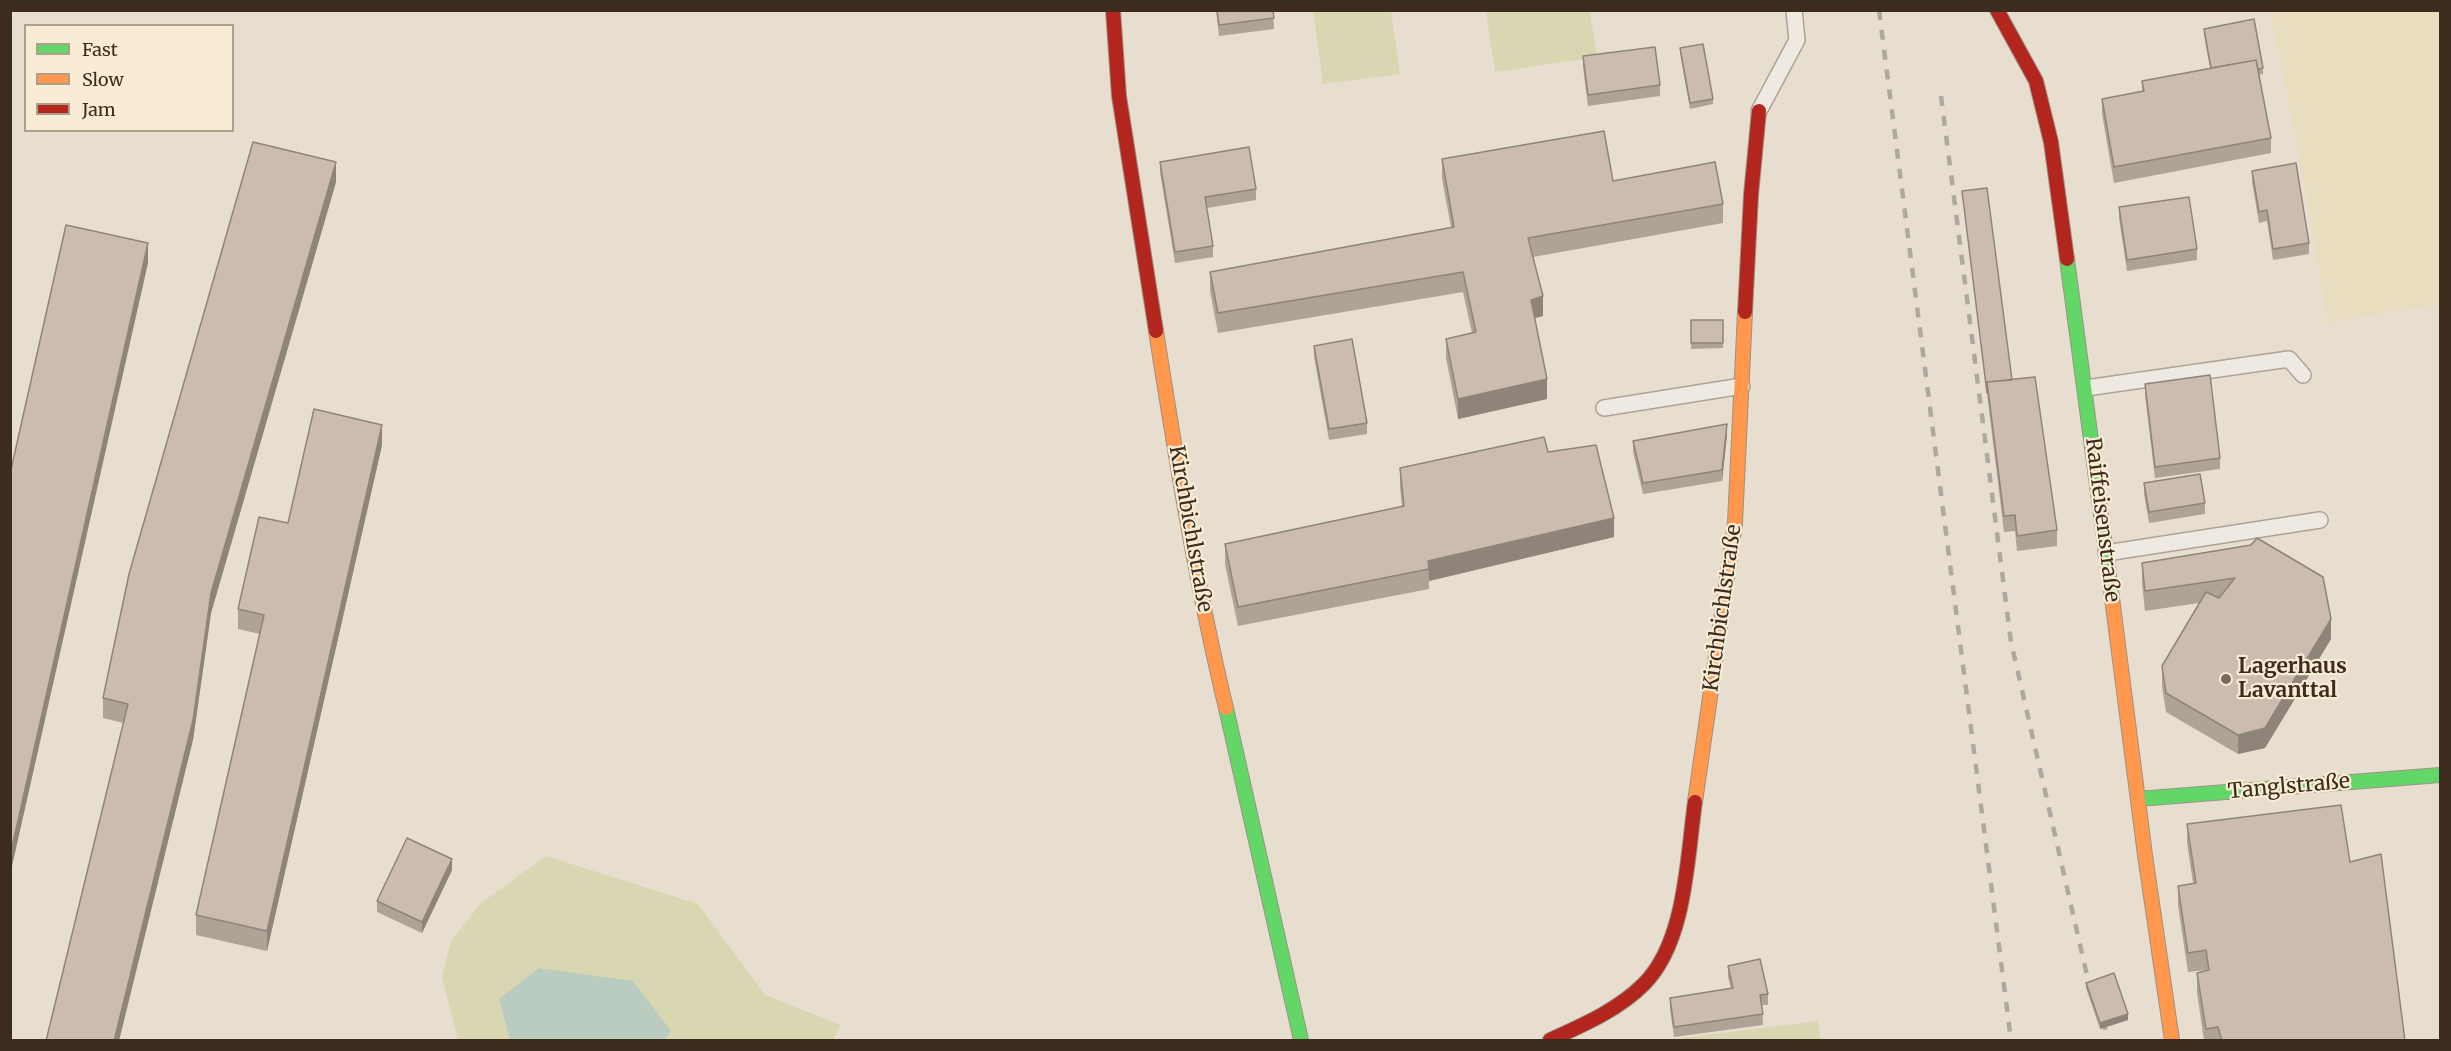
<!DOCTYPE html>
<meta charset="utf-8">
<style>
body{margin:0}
#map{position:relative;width:2451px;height:1051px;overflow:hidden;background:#e7decf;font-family:Merriweather,serif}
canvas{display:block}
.frame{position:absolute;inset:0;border:12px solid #3d2b1e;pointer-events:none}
.legend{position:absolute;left:24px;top:24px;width:210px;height:108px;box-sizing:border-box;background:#f8ecd5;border:2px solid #ad9f8c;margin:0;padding:8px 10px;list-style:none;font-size:18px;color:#3d2b1e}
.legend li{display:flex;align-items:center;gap:12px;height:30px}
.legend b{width:30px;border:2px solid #ad9f8c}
</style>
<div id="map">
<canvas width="2451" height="1051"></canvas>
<div class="frame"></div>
<ul class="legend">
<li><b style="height:8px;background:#63d668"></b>Fast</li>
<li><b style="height:8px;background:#ff974d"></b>Slow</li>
<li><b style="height:8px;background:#b3261e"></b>Jam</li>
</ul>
</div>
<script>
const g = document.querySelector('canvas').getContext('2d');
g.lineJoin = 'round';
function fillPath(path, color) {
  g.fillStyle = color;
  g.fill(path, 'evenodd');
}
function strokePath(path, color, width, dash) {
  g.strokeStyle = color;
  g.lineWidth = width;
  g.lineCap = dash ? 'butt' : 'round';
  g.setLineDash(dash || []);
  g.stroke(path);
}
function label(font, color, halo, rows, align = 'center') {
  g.font = font + ' Merriweather,serif';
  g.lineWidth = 4.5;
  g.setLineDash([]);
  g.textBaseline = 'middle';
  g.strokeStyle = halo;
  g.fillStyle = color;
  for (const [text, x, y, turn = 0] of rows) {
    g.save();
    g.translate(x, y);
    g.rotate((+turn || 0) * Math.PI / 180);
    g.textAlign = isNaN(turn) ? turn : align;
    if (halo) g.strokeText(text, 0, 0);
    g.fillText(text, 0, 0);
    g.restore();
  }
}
fillPath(new Path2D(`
 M2270,11h170v293l-112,19 -26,-154z`), '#e8ddbf');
fillPath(new Path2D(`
 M1313,11h78l9,63 -77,10z
 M1486,11h104l7,46 -102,15z
 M546,856l152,48 67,91 76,30 -8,15h-168l6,-9 -171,-32 10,41h-52l-16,-63 9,-36 30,-38z
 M1818,1021l3,19h-155z`), '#d9d7b1');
fillPath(new Path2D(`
 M539,968l94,13 38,50 -6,9h-155l-11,-41z`), '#baccc0');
const lane = new Path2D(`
 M1759,111l38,-71 -3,-30
 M2086,388l203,-29 14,16
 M1604,408l138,-22
 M2106,553l214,-33`);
const fast = new Path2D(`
 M2067,259l45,339
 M1226,708l75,332
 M2138,799l302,-24`);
const slow = new Path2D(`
 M1156,331c20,127 40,253 70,377
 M2112,598l33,257 27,185
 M1695,802l40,-279 10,-211`);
const jam = new Path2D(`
 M1113,10l6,86 37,235
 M1997,10l39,71 15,61 16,117
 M1745,312l6,-117 8,-84
 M1550,1040c33,-15 68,-30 94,-56 42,-42 43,-126 51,-182`);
strokePath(lane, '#ada397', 18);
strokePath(fast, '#9c9388', 16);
strokePath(slow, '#9c9388', 16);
strokePath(jam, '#9c9388', 16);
strokePath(lane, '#efeae1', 15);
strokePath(fast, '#63d668', 14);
strokePath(slow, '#ff974d', 14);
strokePath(jam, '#b3261e', 14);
strokePath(new Path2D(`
 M1879,10l132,1030
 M1941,96l70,546 75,329 23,69`), '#aea8a1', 4.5, [10, 10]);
fillPath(new Path2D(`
 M1216,10h57l1,19 -55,7z
 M2204,29l59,39v6l-4,1 12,63v15l-157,30 -12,-69v-15l40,-8v-10l68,-13 -6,-33z
 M1680,48l33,51v5l-23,5 -10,-56z
 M1583,56l77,29v11l-72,10 -5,-39z
 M1442,159l171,22 110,23v19l-190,34 10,59 -8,2 12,81 -89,20 -12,-61v-19l26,-6 -9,-41 -245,41 -8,-42v-19l241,-45 -9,-48z
 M1160,162l96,27v11l-49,8 6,38v11l-38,6 -15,-90z
 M2252,171l57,72v11l-36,6 -6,-39 -8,2 -7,-41z
 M336,182l-125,431 -18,127 -90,-22v-20z
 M1962,191l50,189 45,150v16l-40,5 -2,-20 -11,1z
 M2119,207l78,42v11l-70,11 -8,-53z
 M1691,320h32v28l-32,1z
 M1314,346l53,77v11l-38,6 -15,-83z
 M2145,384l75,74v11l-65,9 -10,-83z
 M1727,435l-5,46 -79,13 -10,-42v-11z
 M382,445l-115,506 -71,-16v-20l64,-281 -22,-5v-20l50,-86z
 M1548,452l66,85 -185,44v8l-191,37 -13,-62v-20l177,-37 -2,-20v-19z
 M2144,483l61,20v11l-56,9 -5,-29z
 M2251,545l80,94 -66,109 -27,6 -72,-42 -4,-26v-20l37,-63 -54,8 -3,-28v-20z
 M2187,824l163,38 55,179h-201l-7,-49v-19l9,-2v-1l-18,2 -10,-66v-20l15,-3 -6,-40z
 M452,870l-30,63 -45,-21v-11z
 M1728,966l40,28v11h-6l1,20 -89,12 -4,-28v-11l61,-9 -3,-12z
 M2086,983l42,37 -28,9 -14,-41z`), '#afa296');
fillPath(new Path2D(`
 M336,162v20l-125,431 -18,127 -74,301h-5l97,-448z
 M148,243v20l-138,612v-19z
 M1543,296v20l-12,3v-19z
 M1547,379v20l-89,20v-20z
 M1727,424v11l-5,46v-11z
 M382,425v20l-115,506v-20z
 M1614,518v19l-185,44 -1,-20z
 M2331,619v20l-66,109 -27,6v-19z
 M452,859v11l-30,63v-11z
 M2128,1014v6l-28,9v-6z`), '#8f847a');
const building = new Path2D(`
 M1217,10h56l1,8 -55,7z
 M2254,19l9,49 -5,1 -2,-9 -45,8 -7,-39z
 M1703,44l10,55 -23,4 -10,-55z
 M1655,47l5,38 -72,10 -5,-39z
 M2256,60l15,78 -157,29 -12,-68 42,-8 -2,-10z
 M1604,131l9,50 102,-19 8,42 -195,34 15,58 -12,4 16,79 -89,20 -12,-60 30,-7 -13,-60 -245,41 -8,-41 244,-45 -12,-68z
 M253,142l83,20 -125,431 -18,127 -79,321h-68l82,-337 -25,-6 26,-124z
 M1249,147l7,42 -51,8 8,49 -38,6 -15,-90z
 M2296,163l13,80 -36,6 -6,-39 -8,2 -7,-41z
 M1987,188l25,192 -25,2v11l-25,-202z
 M2189,197l8,52 -70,11 -8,-53z
 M66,225l82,18 -138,613v-382z
 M1691,320h32v23h-32z
 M1352,339l15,84 -38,6 -15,-83z
 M2210,375l10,83 -65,9 -10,-83z
 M2035,377l22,153 -40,6 -2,-21 -11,1 -17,-134z
 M314,409l68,16 -115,506 -71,-16 68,-300 -26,-6 21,-92 29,6z
 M1727,424l-5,46 -79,13 -10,-42z
 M1544,437l4,15 48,-7 18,73 -186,43 1,8 -191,38 -13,-63 179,-38 -4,-38z
 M2200,474l5,29 -56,9 -5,-29z
 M2257,538l66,39 8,42 -66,109 -27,7 -72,-42 -4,-27 44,-74 13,6 16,-20 -90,13 -3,-28 109,-18z
 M2341,805l9,57 31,-8 24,187h-183l-4,-14 -12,2 -9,-56 12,-3 -3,-20 -18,3 -10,-67 18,-3 -9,-59z
 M407,838l45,21 -30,63 -45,-21z
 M1760,959l8,35 -8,1 3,19 -89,13 -4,-29 63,-10 -5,-22z
 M2114,973l14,41 -28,9 -14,-40z`);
fillPath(building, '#ccbcaf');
strokePath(building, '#8f847a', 1.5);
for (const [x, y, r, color] of [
 [2226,679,6,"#786a5c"]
]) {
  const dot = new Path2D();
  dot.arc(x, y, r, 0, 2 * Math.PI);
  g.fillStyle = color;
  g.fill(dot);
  strokePath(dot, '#f8ecd5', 2);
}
label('21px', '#3d2b1e', '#f8ecd5', [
 ["Raiffeisenstraße",2102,520,83],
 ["Kirchbichlstraße",1190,529,80],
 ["Kirchbichlstraße",1723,608,-82],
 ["Tanglstraße",2289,787,-5]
]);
label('bold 21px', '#3d2b1e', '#f8ecd5', [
 ["Lagerhaus",2238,667],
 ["Lavanttal",2238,691]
], 'left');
</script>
